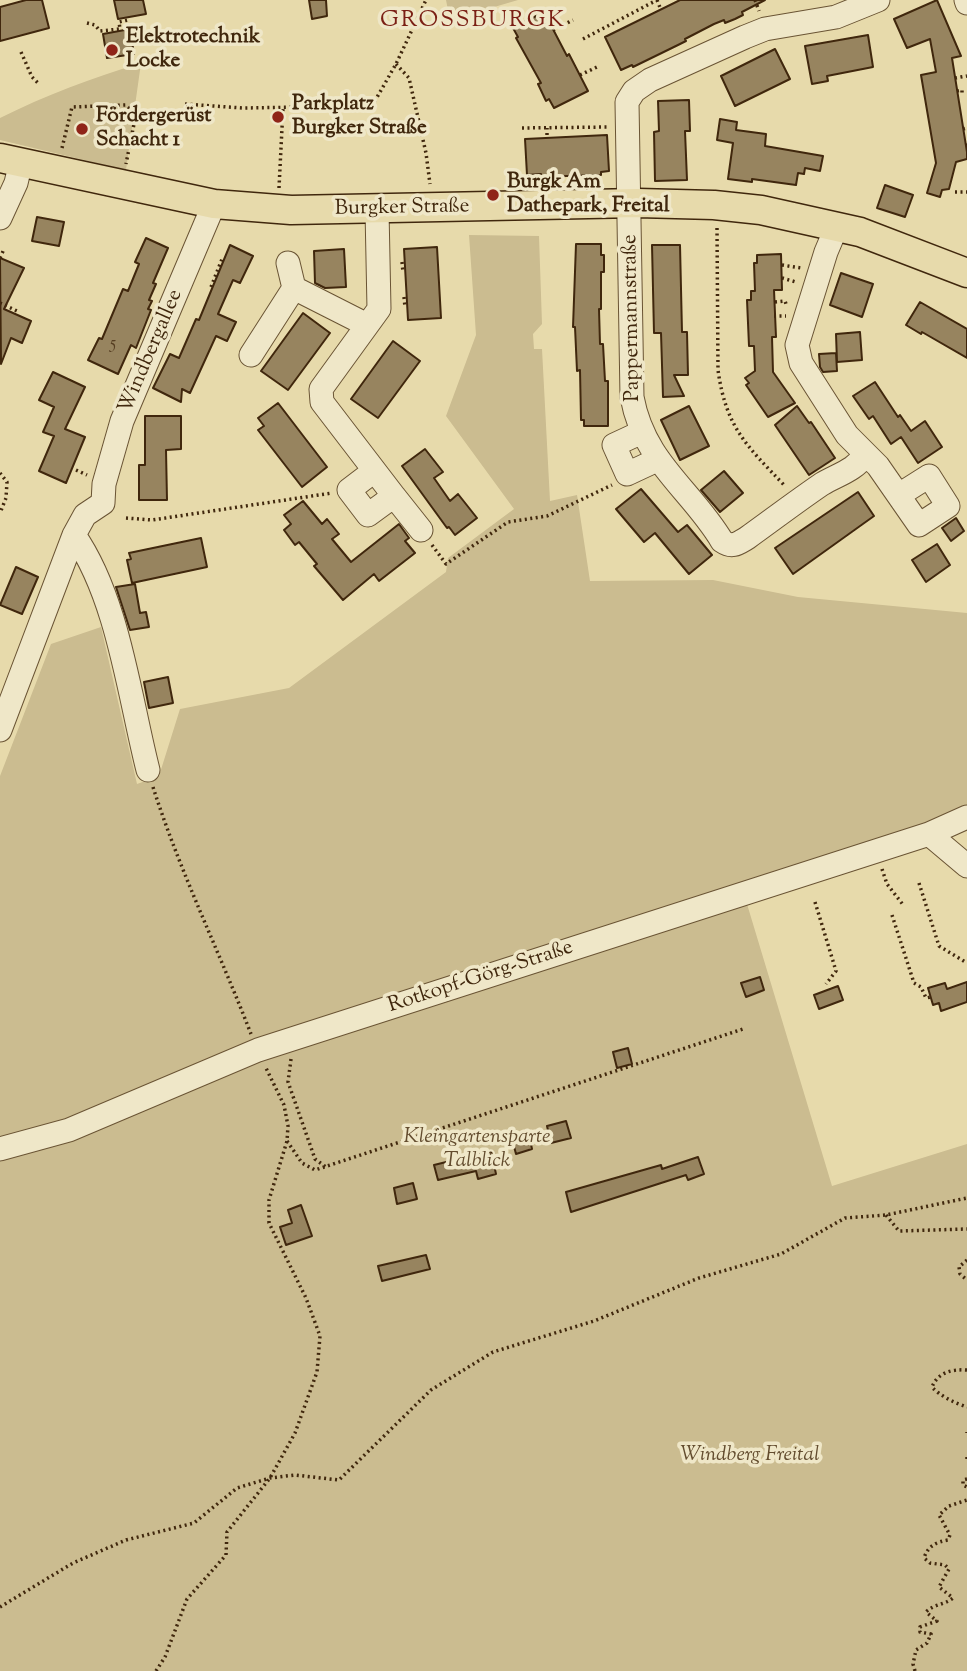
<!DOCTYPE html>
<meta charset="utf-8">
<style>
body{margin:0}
canvas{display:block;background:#e7daab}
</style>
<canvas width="967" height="1671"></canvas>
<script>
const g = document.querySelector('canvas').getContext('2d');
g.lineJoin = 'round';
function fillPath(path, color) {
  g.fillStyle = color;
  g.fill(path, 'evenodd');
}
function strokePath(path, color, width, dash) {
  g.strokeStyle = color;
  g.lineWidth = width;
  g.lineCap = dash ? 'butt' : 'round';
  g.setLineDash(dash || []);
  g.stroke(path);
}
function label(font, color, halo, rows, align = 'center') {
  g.font = font + ' "Sorts Mill Goudy",serif';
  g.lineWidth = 7;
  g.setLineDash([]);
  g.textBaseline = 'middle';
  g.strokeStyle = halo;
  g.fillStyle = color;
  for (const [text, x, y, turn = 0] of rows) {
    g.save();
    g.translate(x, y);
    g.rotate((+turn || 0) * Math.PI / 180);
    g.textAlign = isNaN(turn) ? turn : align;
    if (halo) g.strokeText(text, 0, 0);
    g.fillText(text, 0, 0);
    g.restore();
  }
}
fillPath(new Path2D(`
 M446,0h72l-68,20z
 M141,63l-15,107 -126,-30v-22c46,-23 92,-40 141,-55z
 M469,235l70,1 3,88 -9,10 1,15h8l8,152 27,-6 13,86 123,-1 85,17 169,16v215l-88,35 -132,41 85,282 135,-42v527h-967v-895l51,-132 50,-17 36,157 22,-8 21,-67 109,-21 157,-116 2,-14 66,-49 -68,-93 30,-81z`), '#cbbc90');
const building = new Path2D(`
 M26,0h16l7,28 -49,13v-34z
 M114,0h29l3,14 -28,5z
 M309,0h17l1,16 -15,3z
 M680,0h85l-23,12 1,3 -8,4 -10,4 -1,-3 -10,4 -29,15 1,2 -8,4 -45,22 -1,-2 -11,5 -16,-33z
 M937,0l24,56 -9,2 15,94v7l-11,3 -7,27 -7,1 -2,7 -13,-4 9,-30 -15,-88 15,-3 -6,-33 -23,9 -13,-29z
 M544,12l23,44 2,-2 19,37 -34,17 -5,-9 -3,2 -8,-17 3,-1 -25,-45 2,-1 -5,-9z
 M130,29l4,25 -27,4 -4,-24z
 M868,35l5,32 -46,9 1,5 -16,3 -7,-38z
 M775,49l15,30 -55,27 -14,-30z
 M689,100l1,31h-5l2,49 -32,1 -1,-49 5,-1 -1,-30z
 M720,119l17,3 -1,8 30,4 -1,12 58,10 -3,15 -15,-3 -1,6 -6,-1 -2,12 -44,-6v3l-24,-3 5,-36 -16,-3z
 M607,135l2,36 -8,1v3l-34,1 -25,1 -1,-3 -14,1 -2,-36z
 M885,185l28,10 -8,22 -28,-9z
 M37,217l27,5 -5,24 -27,-5z
 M146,238l22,10 -15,35 3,1 -7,16 3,1 -4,8 3,1 -15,38 -5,-3 -13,29 -30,-14 11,-22 3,1 21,-50 5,2 11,-27 -4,-2z
 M576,244h25v11h3v17h-3v37h-2l1,35h3l2,37h3v45h-24v-6h-3l-1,-50 -3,1 -2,-44h-2z
 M230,245l23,11 -13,27 -7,-3 -15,34 18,8 -9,19 -11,-5 -26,57 -8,-4 -1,13 -28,-14 17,-34 9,4 17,-39 3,1z
 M652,245h28l2,87h5l1,43h-14l10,21 -21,1 -2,-64h-7z
 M437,247l4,71 -33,2 -4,-71z
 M344,249l2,38 -21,1 -10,-5 -1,-32z
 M781,254l1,36h-8l2,47h-4l1,35 22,31 -27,14 -22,-32 3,-2 -4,-5 10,-7 -1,-25h-5l-2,-46h4v-9h4l-1,-28h3v-8z
 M0,258l24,10 -20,41 27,12 -9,22 -11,-5 -10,26z
 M841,273l32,11 -11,33 -32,-12z
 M920,302l47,27v29l-45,-26 -1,2 -15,-9z
 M303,313l27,20 -42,57 -27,-19z
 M860,332l2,28 -25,2 -1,-28z
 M393,341l27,20 -42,57 -27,-19z
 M836,353l1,18 -14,1 -3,-5 -1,-13z
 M53,372l32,15 -20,42 20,8 -19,46 -27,-12 15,-35 -11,-4 11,-25 -15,-7z
 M875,382l23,35 2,-2 11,16 14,-10 17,26 -24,16 -17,-26 -10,7 -18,-28 -4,3 -16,-23z
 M278,403l49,64 -25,20 -44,-57 6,-4 -6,-8z
 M689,406l20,40 -29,14 -19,-40z
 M797,406l12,17 2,-1 24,36 -26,17 -34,-50z
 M145,416h36v33l-15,1 1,50h-28v-35h6z
 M425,449l18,23 -9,6 16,23 8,-7 19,24 -22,17 -6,-8 -2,1 -45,-62z
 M724,471l19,22 -23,19 -19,-22z
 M641,489l37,43 9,-7 25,30 -23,19 -34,-41 -11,9 -28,-33z
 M858,492l16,24 -81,58 -18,-26z
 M303,501l19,23 5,-5 12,15 -7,5 19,23 48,-38 10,14 -4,3 10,12 -36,28 -5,-7 -31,26 -29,-34 3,-2 -18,-22 -4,3 -11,-15 7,-6 -7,-9z
 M956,518l8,13 -13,10 -9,-13z
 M201,538l6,29 -75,16 -5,-23 4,-1 -2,-6z
 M937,544l13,21 -24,17 -14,-22z
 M16,567l22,10 -16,37 -22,-9z
 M135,584l5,29 6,-1 3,15 -19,3 -14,-43z
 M168,677l5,26 -24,5 -5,-26z
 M760,977l4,13 -18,7 -5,-14z
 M967,982v20l-26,9 -2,-8 -6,2 -5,-17 17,-5 2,6z
 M838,986l5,14 -24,9 -5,-14z
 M628,1048l4,16 -15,4 -4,-16z
 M566,1121l5,17 -20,5 -4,-17z
 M529,1135l3,14 -16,5 -4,-15z
 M491,1151l5,23 -18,5 -2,-8 -38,9 -4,-15z
 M698,1157l6,17 -16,6 -2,-5 -115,37 -5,-20 95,-27 1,4z
 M413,1183l4,16 -20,5 -3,-16z
 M301,1205l11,31 -26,9 -6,-18 12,-4 -4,-13z
 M426,1255l4,14 -48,12 -4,-15z`);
fillPath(building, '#97845f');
strokePath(building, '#40270d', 2);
const minor = new Path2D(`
 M966,0l1,3
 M0,218l16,-35 5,-21
 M837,226l-11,26 -29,93 4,18 46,72 31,31 41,59 29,-19 -19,-30 -30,19
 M288,263l6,25 73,37
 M251,355l43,-67
 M642,432l-28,13 13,29 30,-14
 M866,454c-12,17 -27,20 -44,30 -25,17 -50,36 -75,54 -10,6 -15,10 -25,3 -31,-52 -78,-78 -90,-144l-5,-295 7,-11 16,-11 95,-43 20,-8 71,-12 42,-17
 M374,471l-25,19 19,25 26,-19 -72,-94 -1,-13 58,-80 -2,-99
 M394,496l27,34
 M74,535c44,63 55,160 74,235
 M0,730l74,-195 11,-20 18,-12 1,-19 18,-63 92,-217
 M929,834l38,32
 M0,1149l69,-19 189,-80 671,-216 38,-17`);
const major = new Path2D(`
 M0,158l214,46 77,6 347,-7 76,2 47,5 99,22 107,41`);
strokePath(minor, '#6a5434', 25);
strokePath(major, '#40270d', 31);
strokePath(new Path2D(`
 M657,0l4,10
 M755,0l4,11
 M87,23l8,2 5,6 20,-2 -1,-7 9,-2
 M553,30l20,-10
 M583,39l74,-39
 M21,52l11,25 6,6
 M396,64l13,14 17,75 4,31
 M580,75l17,-8
 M955,78l12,-2
 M957,91l5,-1v3
 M185,104l58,4 129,-2 24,-42 30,-64
 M522,128l85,-1
 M963,129l4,-1
 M547,135v-7
 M966,145l1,-1
 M62,148l10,-41 54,-2 10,9 -10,50
 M279,188l4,-80
 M955,192h12
 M717,228l1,142c8,58 29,76 67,116
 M0,258l4,-9
 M402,262l1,10
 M782,265l19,3
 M782,278l14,4
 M211,287l11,-28
 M404,297l1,10
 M775,302l10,-1 1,3
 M0,303l17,8
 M774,316h12
 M76,470l11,5
 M0,473l7,9 -1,16 -6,15
 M126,518l26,2 180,-27
 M432,545l14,19 62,-42 39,-6 65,-31
 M153,787c27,85 66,164 98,247
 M882,869l5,15 17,22
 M919,883l20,63 28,17
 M815,902l21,69 -10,13
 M892,915l22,68 7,4 5,11 5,-1
 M291,1059l-3,23 27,77 11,8
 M287,1141l15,22 13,7 428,-141
 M886,1215l13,16 68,-2
 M967,1260l-8,7 1,7 7,6
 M967,1370c-15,-1 -29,2 -35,17 8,9 23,16 35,20
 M967,1432v1
 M967,1457v4
 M967,1479l-4,1v5l4,2
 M0,1607l73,-44 53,-23 68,-17 43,-35 33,-10 25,-3 44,5 92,-90 62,-38 101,-31 105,-43 82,-24 64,-36 41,-3 81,-17
 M156,1671l9,-14 22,-58 39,-44 1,-23 43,-54 25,-45 22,-61 3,-36 -14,-38 -37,-75v-23l18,-59 1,-15 -4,-21 -19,-39
 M915,1671l-2,-7 3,-14 11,-7 4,-9 -11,-2v-5l17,-6 -11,-9c8,-8 18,-7 27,-14l-14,-11 10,-18 -4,-4 -15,-2 -6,-5c4,-12 12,-16 24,-18l2,-5 -11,-20 10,-9 18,-6`), '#40270d', 3.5, [2, 3.5]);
strokePath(minor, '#efe7c8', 23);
strokePath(major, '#e7daab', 28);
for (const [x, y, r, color] of [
 [112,50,7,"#8f2418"],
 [278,117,7,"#8f2418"],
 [82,129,7,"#8f2418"],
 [493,195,7,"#8f2418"]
]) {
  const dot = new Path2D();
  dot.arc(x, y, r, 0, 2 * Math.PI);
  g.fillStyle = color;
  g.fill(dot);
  strokePath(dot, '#efe7c8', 2.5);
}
label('18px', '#563e22', null, [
 ["5",113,345]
]);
label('bold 21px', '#40270d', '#efe7c8', [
 ["Elektrotechnik",126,38],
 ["Locke",126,62],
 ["Parkplatz",292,105],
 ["Burgker Straße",292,129],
 ["Fördergerüst",96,117],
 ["Schacht 1",96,141],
 ["Burgk Am",507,183],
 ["Dathepark, Freital",507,207]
], 'left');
label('21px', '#40270d', '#efe7c8', [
 ["Burgker Straße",402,209,-1],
 ["Pappermannstraße",633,318,-91],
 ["Windbergallee",152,352,-67],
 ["Rotkopf-Görg-Straße",481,978,-18]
]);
label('italic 21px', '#634c2e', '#efe7c8', [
 ["Kleingartensparte",477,1138],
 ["Talblick",477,1162],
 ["Windberg Freital",750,1456]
]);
g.letterSpacing = '2px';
label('23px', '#7a1f14', '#efe7c8', [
 ["GROSSBURGK",473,22]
]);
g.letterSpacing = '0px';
</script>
